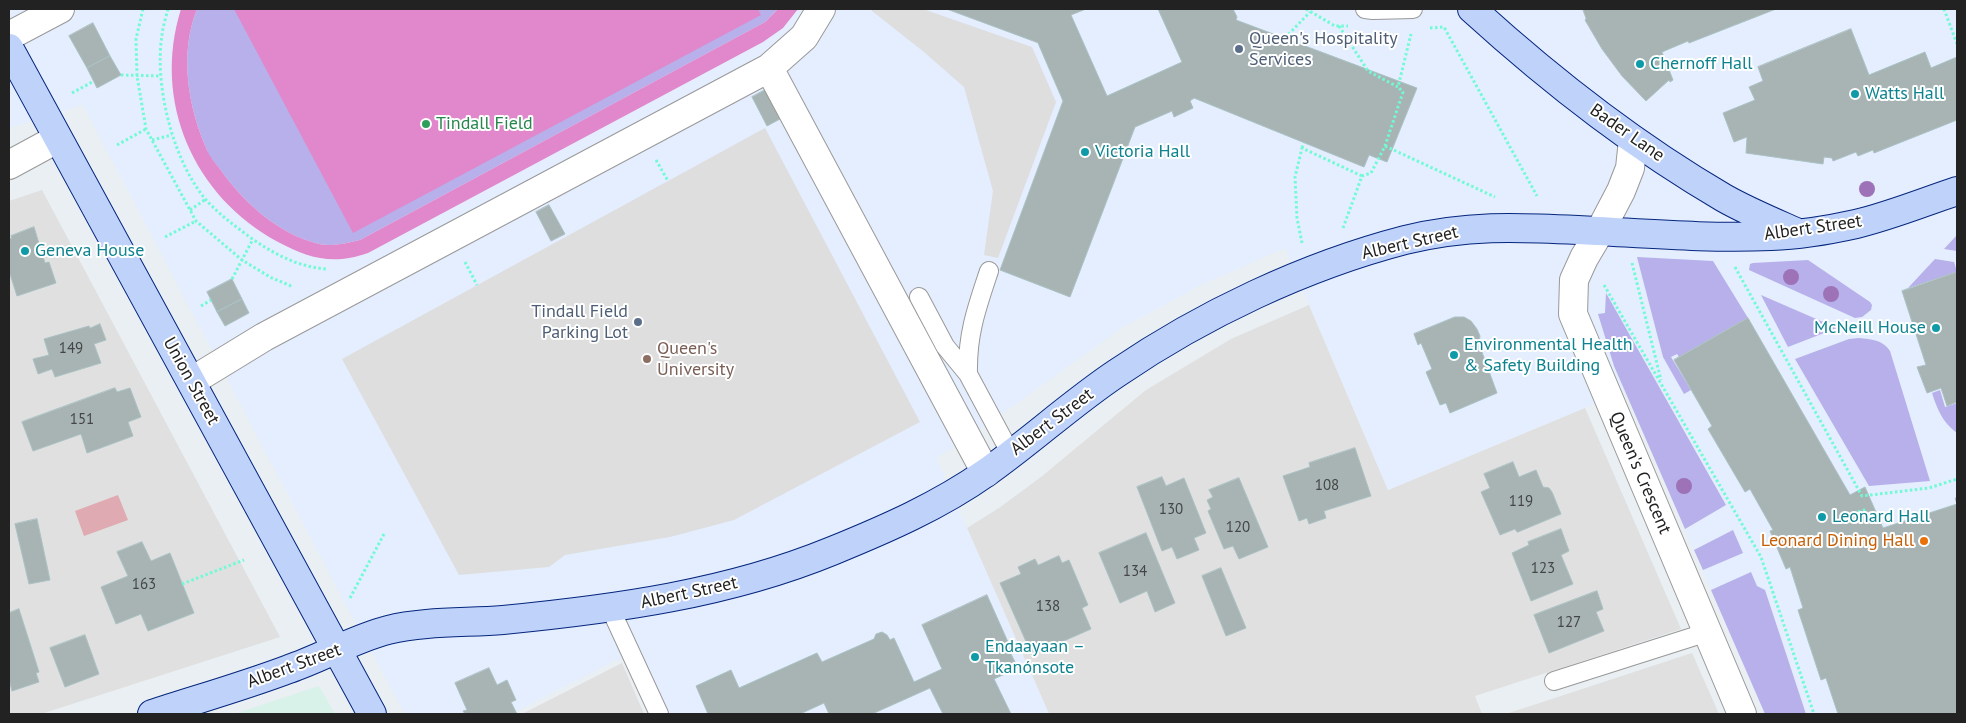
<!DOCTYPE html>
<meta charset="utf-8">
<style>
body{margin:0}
#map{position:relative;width:1966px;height:723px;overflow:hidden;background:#e9eff2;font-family:"PT Sans",sans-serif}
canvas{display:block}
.frame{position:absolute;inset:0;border:10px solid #222;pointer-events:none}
</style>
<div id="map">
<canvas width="1966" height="723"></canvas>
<div class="frame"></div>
</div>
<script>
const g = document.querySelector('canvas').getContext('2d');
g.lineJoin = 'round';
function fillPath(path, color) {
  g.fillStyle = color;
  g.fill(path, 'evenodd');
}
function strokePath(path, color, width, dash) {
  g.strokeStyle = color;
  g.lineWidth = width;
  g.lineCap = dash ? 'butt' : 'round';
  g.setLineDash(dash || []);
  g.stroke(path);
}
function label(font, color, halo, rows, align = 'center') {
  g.font = font + ' "PT Sans",sans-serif';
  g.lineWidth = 4;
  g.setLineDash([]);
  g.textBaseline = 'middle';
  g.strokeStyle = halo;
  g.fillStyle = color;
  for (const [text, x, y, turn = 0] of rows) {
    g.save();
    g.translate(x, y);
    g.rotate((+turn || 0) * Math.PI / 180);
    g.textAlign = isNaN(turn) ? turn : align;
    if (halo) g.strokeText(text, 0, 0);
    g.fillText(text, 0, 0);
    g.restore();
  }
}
fillPath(new Path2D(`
 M42,190l238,447 -239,77h-32v-513z
 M1309,305l79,185 197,-82 96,221 -206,67 7,18h-433l-82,-186 32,-20 42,-31 105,-87 85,-51z
 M1692,653l27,61h-213z
 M622,663l22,51h-122z`), '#dfe0df');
fillPath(new Path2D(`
 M319,686l16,28h-101z`), '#d9f2e9');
fillPath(new Path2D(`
 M9,9h1948v705h-192l-140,-323 -237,99 -103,-242 -82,36 -80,43 -145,104 -42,27 113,256h-398l-27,-55 -8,1 -105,54h-106l-59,-109 -263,-500 -74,23z`), '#e4eeff');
fillPath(new Path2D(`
 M197,9h581l-13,13 -405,218c-13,3 -28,7 -41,4 -41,-10 -76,-42 -99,-75 -5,-6 -11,-12 -13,-19 -19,-43 -28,-96 -10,-141z
 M1957,235v16l-13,-2z
 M1637,257l76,4 35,57 -69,39 -2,-3 -6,3 20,33 -7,4 -21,-37z
 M1935,259l19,3 3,10 -49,16z
 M1808,260l62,42 2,3 -1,5 -9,7 -7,1 -106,-48 1,-6 3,-1z
 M1606,293l120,212 -41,24 -71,-163 -16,-52 7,-1z
 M1761,295l76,33 -49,19z
 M1859,338c12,1 24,2 31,13l40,130 -61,5 -74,-127 54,-20z
 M1940,390l5,17 12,-4v30c-14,-10 -20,-24 -25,-40z
 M1733,530l10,23 -40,17 -9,-20z
 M1751,572l6,14 8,4 41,124h-41l-54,-124z`), '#b7b0eb');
fillPath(new Path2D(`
 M181,9h16c-18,45 -9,98 10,141 3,7 8,13 13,19 23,33 58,65 99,75 13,3 28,-1 41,-4l405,-218 13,-13h20l-15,19 -20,14 -395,211c-35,12 -58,6 -90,-11 -85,-46 -126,-141 -97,-233z
 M234,9h524l3,6 -408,218z`), '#e088cb');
fillPath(new Path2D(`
 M872,9h51l109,38 24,55 -58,156 -14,-3 9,-64 -29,-104 -40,-35 -52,-41z
 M765,128l155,294 -186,98 -64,17 -105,18 -16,12 -90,8 -117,-216z`), '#dedede');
fillPath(new Path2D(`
 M118,495l10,25 -44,16 -9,-25z`), '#dfaab1');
const building = new Path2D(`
 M947,9h139l-15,6 36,81 75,-34 -24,-53h75l4,8 -1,3 181,68 -30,74 -18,-7 -5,12 -170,-69 -4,3 3,7 -19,9 -2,-6 -37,16 -65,170 -70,-27 63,-169 -25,-58z
 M1583,9h193l-87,34 -1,-2 -26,11 11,28 -3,2 -1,-2 -23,21 -24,-25 -20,-27 -17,-29 1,-1z
 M93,23l17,33 -23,12 -18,-32z
 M1851,29l18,46 56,-23 6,16 26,-11v63l-83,33 -1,-3 -15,6 -2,-4 -23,9 -1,-3 -8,-1 -1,7 -77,-11 1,-16 -13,5 -11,-29 32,-13 -6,-13 14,-6 -5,-14z
 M110,56l11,19 -24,13 -10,-20z
 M765,90l15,29 -13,7 -15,-29z
 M549,205l16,29 -14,7 -15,-29z
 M34,227l11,36 4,-1 7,21 -39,13 -8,-25v-32l3,-1 -1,-2z
 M1957,272v130l-10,4 -6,-18 -14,5 -10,-26 9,-2 -24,-74z
 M232,279l10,20 -25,13 -10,-20z
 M242,299l7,14 -24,13 -8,-14z
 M1455,317h9l7,4 6,8 3,7 -1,8 18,49 -47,20 -4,-10 -6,2 -14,-33 6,-3 -11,-26 -3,2 -4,-11z
 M1748,318l102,177 15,-8 18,41 74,-24 -2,-6h2v216h-119l-12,-36 -5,2 -23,-70 5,-2 -13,-41 -4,2 -16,-38 3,-1 -23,-41 -5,3 -37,-63 4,-3 -38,-66z
 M100,324l6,16 -12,4 7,19 -46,14 -3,-8 -14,5 -5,-15 16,-4 -5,-16 45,-13 1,2z
 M115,388l2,4 13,-4 11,29 -13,5 5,14 -46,17 -6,-19 -48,17 -11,-29z
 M1355,448l16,48 -47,15 2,7 -17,6 -2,-6 -8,3 -16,-45 27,-9 -1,-4z
 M1513,462l6,15 17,-7 7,17 6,1 3,4 9,22 -43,18h-1l-2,-3 -15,6 -19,-43 9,-4 -6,-14z
 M1162,477l4,9 18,-8 22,55 -12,5 5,12 -22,9 -5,-12 -10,4 -25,-64z
 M1239,478l29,69 -29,12 -6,-13 -9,3 -16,-38 3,-2 -4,-9 6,-3 -4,-7z
 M37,519l13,61 -21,4 -14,-60z
 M1561,529l8,22 -8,4 12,29 -42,17 -19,-48 17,-8 -1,-3z
 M1146,533l29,70 -20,9 -8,-21 -27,12 -21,-50z
 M142,542l9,19 19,-8 24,60 -46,18 -7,-17 -25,10 -15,-37 27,-11 -11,-24z
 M1059,556l3,7 7,-3 19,45 -6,3 9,21 -59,26 -32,-72 21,-9 -3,-7 17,-8 3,6z
 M1221,568l25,60 -20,8 -24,-60z
 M1597,591l6,18 -7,3 8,19 -55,22 -15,-38z
 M987,595l25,56 -2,1 8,16 -24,11 17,35h-68l-13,-26 -58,26h-43l-5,-11 -24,11h-92l-12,-28 35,-16 8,18 78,-35 5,9 52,-23 2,-5 6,-2 5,3 3,5 4,-2 20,44 28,-13 -20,-44z
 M19,609l20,63 -3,1 3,9 -27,9 -3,-12v-66z
 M85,635l14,39 -34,13 -15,-39z
 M489,668l8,17 10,-5 8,18 1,2 -5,2 6,12h-52l-2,-3 4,-1 -12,-27z`);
fillPath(building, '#a8b4b4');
strokePath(building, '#abc2c4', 1);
const lane = new Path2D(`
 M1365,9l8,1 40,-1
 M919,297l26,49 23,28 43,80
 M968,374c-1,-40 9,-67 21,-103
 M610,608l49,106
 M1554,681l154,-49`);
const street = new Path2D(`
 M9,36l51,-27
 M769,68l217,405
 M1633,140l-3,28 -9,23 -21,40 -16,27 -10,22 -1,34 169,400
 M9,165l48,-26
 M192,381l72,-44 505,-269 35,-31 17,-28`);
const secondary = new Path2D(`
 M1472,9c77,70 161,136 252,189 23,13 47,23 72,34
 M9,48l363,666
 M152,714c46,-15 92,-28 137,-45 32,-11 67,-31 99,-39 36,-9 78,-7 115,-10 112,-11 224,-26 329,-69 54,-22 107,-45 155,-79 44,-31 85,-69 130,-99 85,-58 188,-107 288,-133 61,-15 111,-13 173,-10 64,3 129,9 193,6 28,-1 58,-6 85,-12 34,-8 68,-22 101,-33`);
strokePath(lane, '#999', 20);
strokePath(street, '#999', 30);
strokePath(secondary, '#05257d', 30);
strokePath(new Path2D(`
 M143,9l-7,30 1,37 9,53 50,92 46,39 28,17 23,10
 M168,9c-2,8 -5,17 -6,26 -8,50 11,127 45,166 13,14 28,25 44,37 23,16 47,29 76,31
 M1306,9l29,17h13
 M1944,9l13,35
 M1339,26l29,45 30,16 13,-53
 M1430,28l14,-1 93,169
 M1285,38l25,-26
 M121,75l40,1
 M72,93l22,-12
 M152,140l20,-5
 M117,145l29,-16
 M1385,146l110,51
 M1302,148l2,-5
 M656,160l12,21
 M190,210l16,-11
 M1343,228l19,-52 9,-3 14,-27 18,-54 -5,-5
 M165,237l31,-16
 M1302,243l-5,-25 -2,-41 7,-29 60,28
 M465,262l12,23
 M1632,263l29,117
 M1735,267l127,229 67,-8 28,-9
 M232,279l21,-40
 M1604,285l157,272 53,157
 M201,306l10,-6
 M1858,512l9,-3
 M182,584l62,-24
 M350,598l34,-64`), '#71fad5', 3, [2.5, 2.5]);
strokePath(lane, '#fff', 18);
strokePath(street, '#fff', 28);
strokePath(secondary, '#bed2fa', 28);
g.fillStyle = '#9e72b6';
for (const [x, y] of [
 [1867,189],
 [1791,277],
 [1831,294],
 [1684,486]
]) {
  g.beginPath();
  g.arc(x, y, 8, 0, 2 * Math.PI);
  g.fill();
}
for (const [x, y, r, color] of [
 [1239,49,5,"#5c6f8a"],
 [1640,64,5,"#0f9aa8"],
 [1855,94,5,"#0f9aa8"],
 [426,124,5,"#2e9e5b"],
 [1085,152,5,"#0f9aa8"],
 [25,251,5,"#0f9aa8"],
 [638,322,5,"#5c6f8a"],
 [1936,328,5,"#0f9aa8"],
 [1454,355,5,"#0f9aa8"],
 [647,359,5,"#8d6e63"],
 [1822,517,5,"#0f9aa8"],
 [1924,541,5,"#e8710a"],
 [975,657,5,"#0f9aa8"]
]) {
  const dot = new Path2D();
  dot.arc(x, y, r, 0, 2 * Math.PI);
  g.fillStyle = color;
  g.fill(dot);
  strokePath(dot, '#fff', 2);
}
label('15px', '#444646', null, [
 ["149",71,349],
 ["151",82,420],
 ["108",1327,486],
 ["119",1521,502],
 ["130",1171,510],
 ["120",1238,528],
 ["123",1543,569],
 ["134",1135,572],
 ["163",144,585],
 ["138",1048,607],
 ["127",1569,623]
]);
label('18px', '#4e5e75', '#fff', [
 ["Queen's Hospitality",1249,39],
 ["Services",1249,60],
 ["Tindall Field",628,312,"right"],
 ["Parking Lot",628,333,"right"]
], 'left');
label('18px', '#0d838f', '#fff', [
 ["Chernoff Hall",1650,64],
 ["Watts Hall",1865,94],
 ["Victoria Hall",1095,152],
 ["Geneva House",35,251],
 ["McNeill House",1926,328,"right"],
 ["Environmental Health",1464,345],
 ["& Safety Building",1464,366],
 ["Leonard Hall",1832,517],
 ["Endaayaan –",985,647],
 ["Tkanónsote",985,668]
], 'left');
label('18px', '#27864d', '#fff', [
 ["Tindall Field",436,124]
], 'left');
label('18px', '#222', '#fff', [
 ["Bader Lane",1627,133,35],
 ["Albert Street",1813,228,-8],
 ["Albert Street",1410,243,-13],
 ["Union Street",191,381,61],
 ["Albert Street",1052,422,-37],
 ["Queen's Crescent",1640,473,67],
 ["Albert Street",689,593,-12],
 ["Albert Street",294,666,-20]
]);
label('18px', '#785e54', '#fff', [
 ["Queen's",657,349],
 ["University",657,370]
], 'left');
label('18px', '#c56008', '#fff', [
 ["Leonard Dining Hall",1914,541]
], 'right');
</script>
